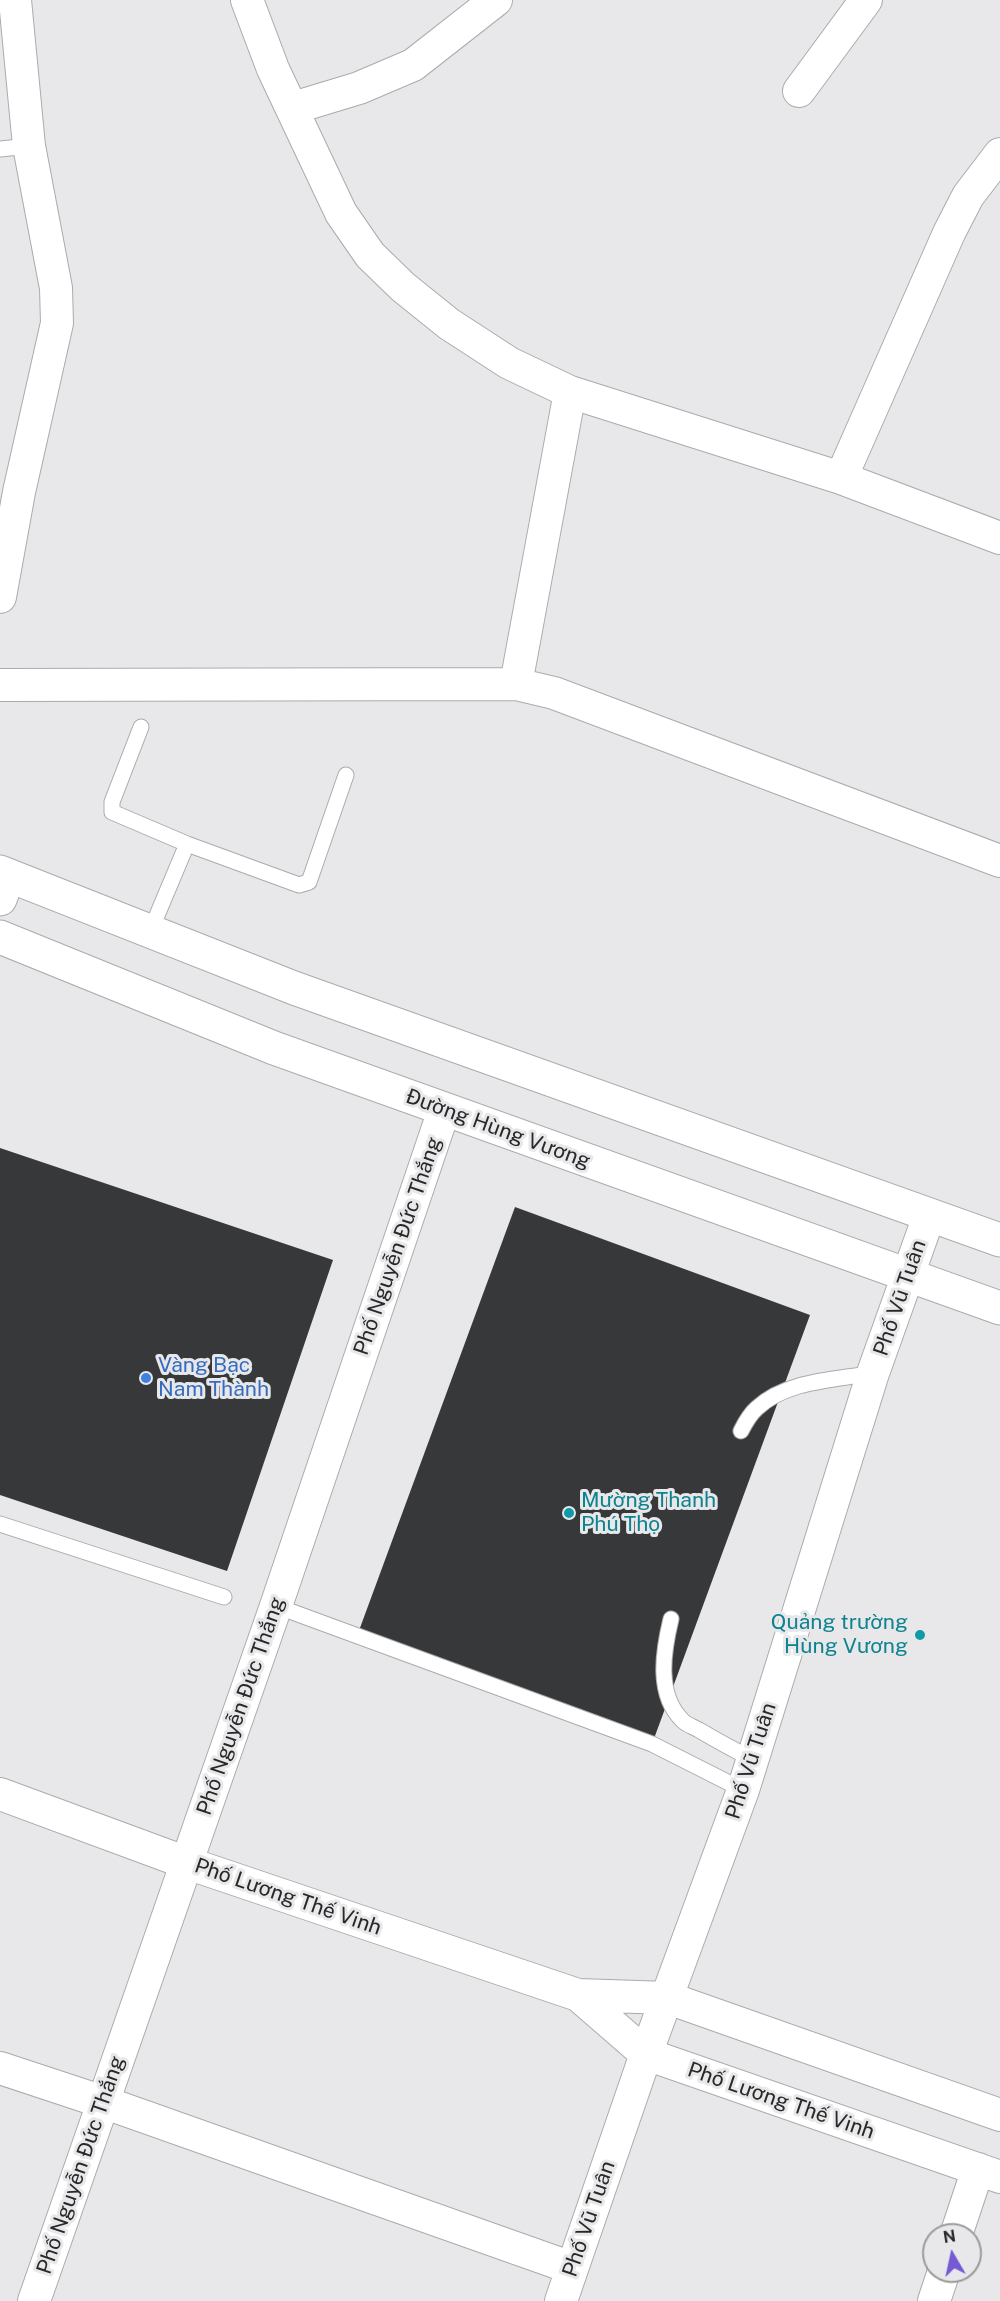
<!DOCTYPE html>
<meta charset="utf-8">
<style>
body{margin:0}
#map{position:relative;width:1000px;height:2301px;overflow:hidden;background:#e8e8ea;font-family:"Public Sans",sans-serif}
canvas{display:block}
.north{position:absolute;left:922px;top:2223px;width:60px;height:60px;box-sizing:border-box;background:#e8e8ea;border:2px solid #9b9b9c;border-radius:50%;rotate:351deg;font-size:16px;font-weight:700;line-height:24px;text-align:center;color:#282828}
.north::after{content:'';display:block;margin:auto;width:21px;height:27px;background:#755ad4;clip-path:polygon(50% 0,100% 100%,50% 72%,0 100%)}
</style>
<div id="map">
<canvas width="1000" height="2301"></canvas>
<div class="north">N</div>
</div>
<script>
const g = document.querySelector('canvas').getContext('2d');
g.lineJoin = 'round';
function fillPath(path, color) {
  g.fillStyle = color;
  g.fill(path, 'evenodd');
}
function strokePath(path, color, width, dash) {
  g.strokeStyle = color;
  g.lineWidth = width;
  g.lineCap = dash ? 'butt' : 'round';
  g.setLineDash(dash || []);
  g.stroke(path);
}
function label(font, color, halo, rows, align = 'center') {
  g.font = font + ' "Public Sans",sans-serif';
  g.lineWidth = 6;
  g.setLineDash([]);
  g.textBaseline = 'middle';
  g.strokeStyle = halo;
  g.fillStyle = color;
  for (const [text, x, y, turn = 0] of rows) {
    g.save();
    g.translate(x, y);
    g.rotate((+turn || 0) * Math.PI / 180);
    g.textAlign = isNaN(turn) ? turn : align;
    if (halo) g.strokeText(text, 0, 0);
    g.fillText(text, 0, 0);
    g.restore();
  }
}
fillPath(new Path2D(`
 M0,1148l333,112 -106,311 -227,-76z
 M515,1207l295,108 -158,429 -295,-108z`), '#373839');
const lane = new Path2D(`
 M0,149l29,-3
 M141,727l-29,75v10l75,32 -37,88
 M187,844l112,41 10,-3 37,-107
 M741,1431c4,-8 9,-17 16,-23 30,-28 79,-28 116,-35
 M0,1524l224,73
 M276,1606l376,138 91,46
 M671,1619c-8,33 -15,76 12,102 4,4 11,6 16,9 17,10 35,20 53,29`);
const street = new Path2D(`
 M247,0l26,69 68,144 29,42 33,32 46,37 60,39 61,29 271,86 159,60
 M799,91l67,-91
 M293,108l66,-20 54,-23 83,-65
 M841,478l108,-245 19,-37 32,-42
 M0,597l19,-105 38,-169 -1,-35 -27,-142 -14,-146
 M516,684l54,-292
 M0,685l516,-1 38,9 446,168
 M0,1794l187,69 391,132 90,3 332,117
 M578,1995l68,59 354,123
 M0,2068l103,34 469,166
 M956,2235l22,-66
 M34,2301l242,-695 168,-496
 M561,2301l85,-247 97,-264 130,-417 56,-157
 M934,2301l10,-30`);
const secondary = new Path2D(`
 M0,899l9,-23`);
const primary = new Path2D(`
 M0,872l294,116 706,252
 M0,937l274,111 726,260`);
strokePath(lane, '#aaabac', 17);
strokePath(street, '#aaabac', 34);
strokePath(secondary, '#aaabac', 35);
strokePath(primary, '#aaabac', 35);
strokePath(lane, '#fff', 15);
strokePath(street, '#fff', 32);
strokePath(secondary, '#fff', 33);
strokePath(primary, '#fff', 33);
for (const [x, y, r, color] of [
 [146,1378,6,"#3f7fe0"],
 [569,1513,6,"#0f9aa8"],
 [920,1635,6,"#0f9aa8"]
]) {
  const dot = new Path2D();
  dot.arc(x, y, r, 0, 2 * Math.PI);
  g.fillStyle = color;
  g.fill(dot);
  strokePath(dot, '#e8e8ea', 2);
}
label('21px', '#282828', '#e8e8ea', [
 ["Đường Hùng Vương",498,1129,20],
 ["Phố Nguyễn Đức Thắng",398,1246,-71],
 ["Phố Vũ Tuân",900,1298,-71],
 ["Phố Nguyễn Đức Thắng",241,1706,-71],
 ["Phố Vũ Tuân",751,1761,-72],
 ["Phố Lương Thế Vinh",288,1897,19],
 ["Phố Lương Thế Vinh",781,2101,19],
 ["Phố Nguyễn Đức Thắng",81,2165,-71],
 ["Phố Vũ Tuân",589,2219,-71]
]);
label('21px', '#366cbe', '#e8e8ea', [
 ["Vàng Bạc",158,1366],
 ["Nam Thành",158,1390]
], 'left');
label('21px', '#0d838f', '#e8e8ea', [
 ["Mường Thanh",581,1501],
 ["Phú Thọ",581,1525],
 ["Quảng trường",908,1623,"right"],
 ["Hùng Vương",908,1647,"right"]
], 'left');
</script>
